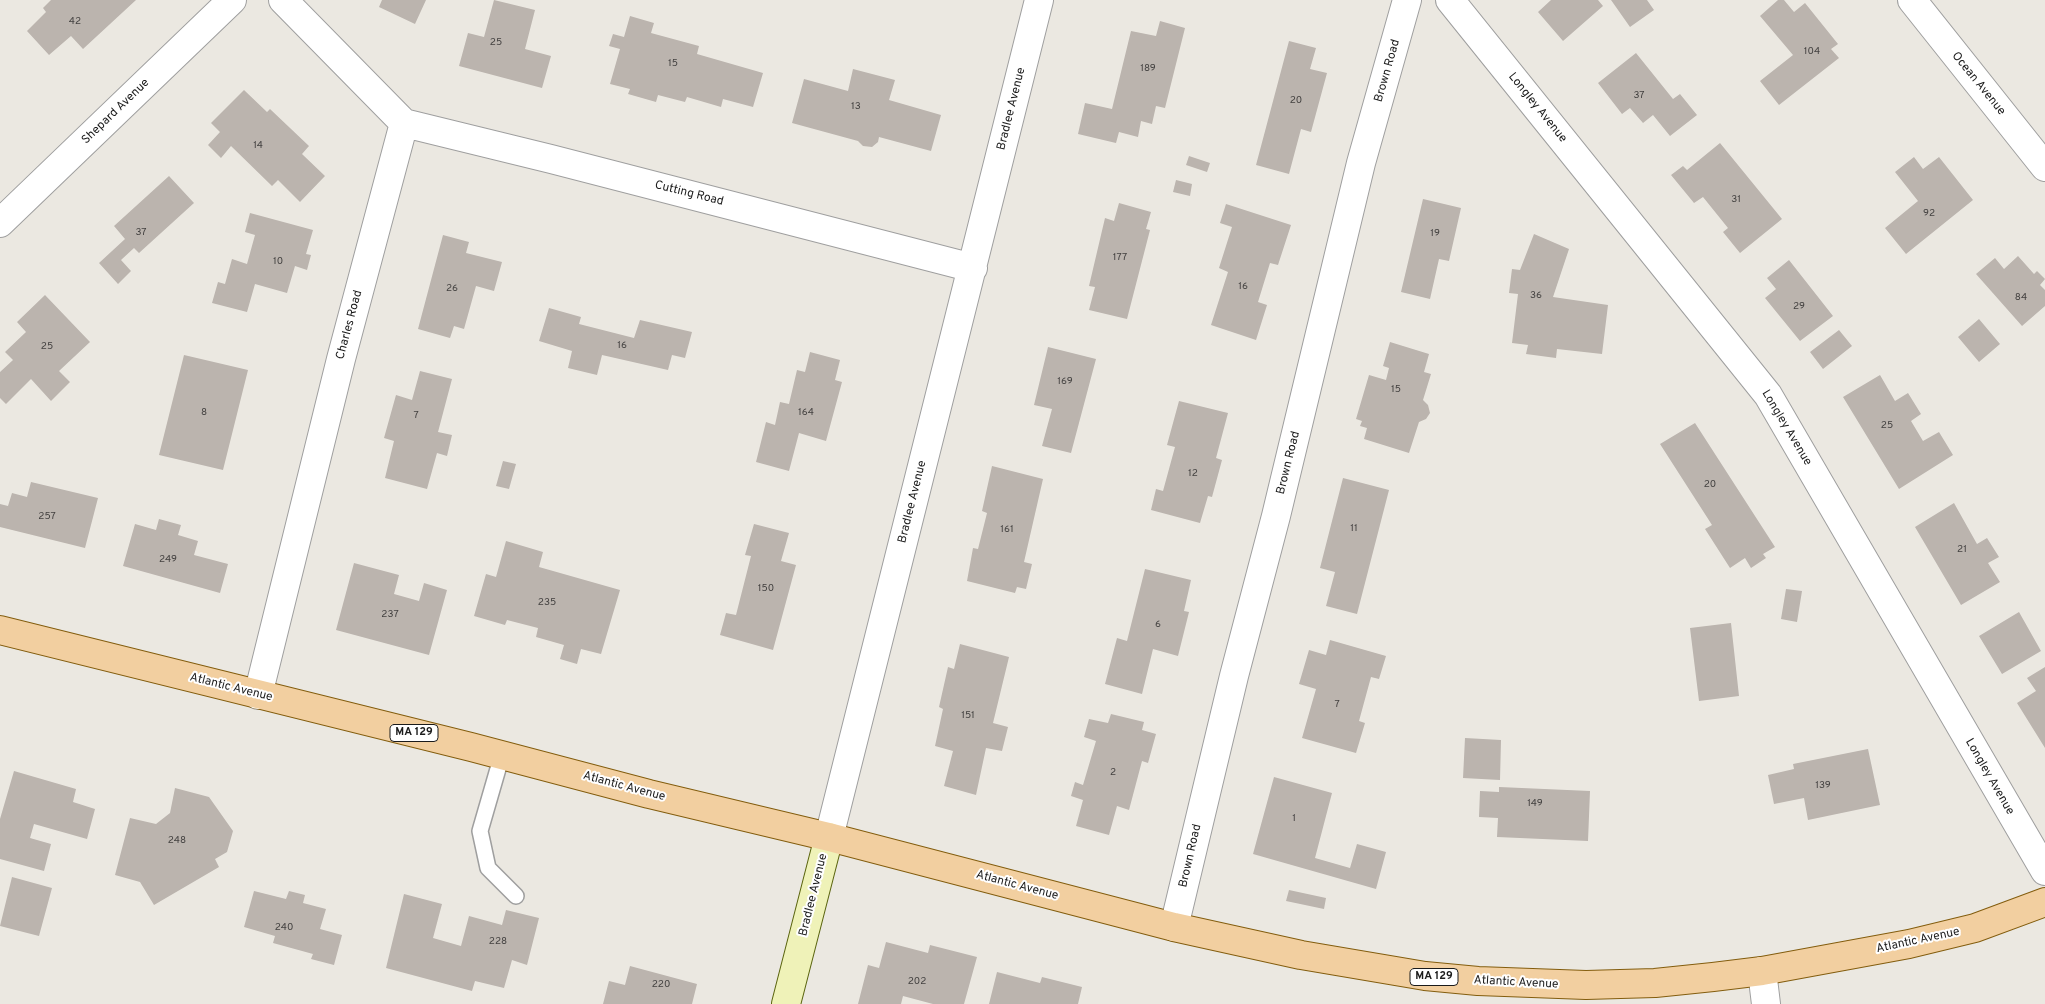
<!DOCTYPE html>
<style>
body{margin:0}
canvas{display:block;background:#ebe8e1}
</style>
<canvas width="2045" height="1004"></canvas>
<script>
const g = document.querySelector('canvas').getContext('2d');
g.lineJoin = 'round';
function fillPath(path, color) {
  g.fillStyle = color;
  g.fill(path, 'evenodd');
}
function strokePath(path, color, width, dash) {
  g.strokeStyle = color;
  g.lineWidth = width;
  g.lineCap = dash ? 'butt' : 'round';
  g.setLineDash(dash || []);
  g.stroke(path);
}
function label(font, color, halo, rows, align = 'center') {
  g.font = font + ' Overpass,sans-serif';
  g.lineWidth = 4;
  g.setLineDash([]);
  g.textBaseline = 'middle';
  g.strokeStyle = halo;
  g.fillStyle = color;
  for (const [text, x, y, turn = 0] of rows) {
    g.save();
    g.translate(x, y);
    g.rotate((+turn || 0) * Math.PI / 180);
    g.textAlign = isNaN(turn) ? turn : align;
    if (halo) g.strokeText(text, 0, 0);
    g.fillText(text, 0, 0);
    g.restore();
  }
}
fillPath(new Path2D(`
 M51,0h85l-53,49 -12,-13 -22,19 -22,-24 19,-19 -3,-4z
 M382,0h44l-11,24 -36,-17z
 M494,0l41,10 -10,39 26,7 -9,32 -83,-22 9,-33 16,4z
 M1551,0h47l5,6 -40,35 -25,-29z
 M1611,0h36l7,10 -24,17z
 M1778,0h6l10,12 11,-9 33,41 -7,5 8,9 -60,47 -19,-24 33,-26 -33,-39z
 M630,16l24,7 -3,10 48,13 -2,8 66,19 -10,34 -30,-8 -2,8 -34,-10 -2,5 -27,-7 -2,7 -28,-8 2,-5 -20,-5 10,-35 -11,-3 4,-12 11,3z
 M1160,21l25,7 -20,80 -9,-2 -4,18 -11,-3 -3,16 -19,-5 -3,11 -38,-9 7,-31 27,6 19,-78 25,5z
 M1289,41l27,7 -6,21 17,4 -16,59 -10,-3 -12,45 -33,-9z
 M1636,53l37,46 7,-5 17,21 -27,21 -17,-21 -10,8 -13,-15 -8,6 -24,-31z
 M853,69l42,11 -6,20 52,15 -10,36 -52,-14 -1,5 -6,5 -9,-1 -5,-5 -66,-18 12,-44 44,12z
 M244,90l23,22 3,-3 39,37 -7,8 23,22 -25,26 -22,-22 -6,6 -41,-40 -10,12 -13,-13 12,-13 -9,-9z
 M1720,143l62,76 -42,34 -17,-21 5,-4 -25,-31 -9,6 -23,-28 12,-9 4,4z
 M1189,156l21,7 -3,9 -21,-7z
 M1914,157l9,12 16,-12 34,43 -67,54 -21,-26 33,-27 -23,-29z
 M169,176l25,27 -55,50 -5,-5 -13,12 10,11 -13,13 -19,-21 26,-24 -11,-13z
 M1176,180l16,4 -2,12 -17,-4z
 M1423,199l38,9 -12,53 -10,-2 -9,40 -29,-7z
 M1119,203l32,9 -5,17 4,1 -23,89 -38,-9 6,-23 -6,-1 16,-68 9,3z
 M1226,204l65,21 -13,40 -8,-2 -12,39 9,3 -11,35 -45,-15 17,-53 -9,-4 13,-41 -12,-4z
 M250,213l63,17 -7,24 5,1 -4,15 -12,-4 -8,27 -32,-9 -8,28 -35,-9 6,-21 7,2 7,-25 15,5 8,-29 -10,-3z
 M1534,234l35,15 -16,48 55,8 -6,49 -45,-5 -1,9 -30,-4 2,-9 -16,-2 6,-49 -9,-1 3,-24 8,1z
 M443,235l26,7 -3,11 36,9 -8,29 -18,-5 -12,43 -10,-3 -4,12 -32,-9z
 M2018,256l16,18 3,-3 8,8 -5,6 5,5v16l-23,20 -46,-52 19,-16 9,11z
 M1789,260l44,56 -33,25 -35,-43 11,-9 -9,-11z
 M45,295l45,47 -31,29 11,11 -19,19 -20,-22 -25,25 -6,-6v-26l13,-12 -8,-8 21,-20 -9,-10z
 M549,308l32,9 -2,7 55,14 6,-18 52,12 -7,26 -13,-3 -4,15 -66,-15 -5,20 -29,-7 4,-17 -33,-10z
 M1979,319l21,25 -21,18 -21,-25z
 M1839,330l13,16 -29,23 -13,-17z
 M1390,342l39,12 -5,18 7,2 -8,26 5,5 2,8 -4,6 -7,3 -10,31 -45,-14 3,-11 -7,-2 2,-5 -6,-2 13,-44 17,5 3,-12 -6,-2z
 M1048,347l48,12 -25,94 -29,-7 10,-37 -18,-4z
 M810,352l30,8 -5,20 7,2 -16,59 -27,-8 -10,38 -33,-9 10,-40 9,3 5,-23 9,2 8,-34 8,2z
 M184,355l64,15 -25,100 -64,-15z
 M420,371l32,8 -14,53 14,3 -5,21 -10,-3 -10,36 -42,-11 9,-37 -10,-3 12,-43 16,5z
 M1880,375l15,26 13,-8 13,21 -10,7 12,20 16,-9 14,23 -54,34 -56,-92z
 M1179,401l49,12 -12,45 6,2 -10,37 -4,-1 -8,27 -49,-13 5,-21 7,2 12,-44 -8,-2z
 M1695,423l80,124 -12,7 3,4 -15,10 -6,-10 -15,10 -25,-39 7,-4 -52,-81z
 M503,461l13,3 -7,25 -13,-3z
 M992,466l51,13 -19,83 8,2 -6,25 -9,-2 -2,6 -48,-12 6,-33 5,1 9,-36 -5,-2z
 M1343,478l46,12 -32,124 -31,-8 9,-34 -15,-4z
 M31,482l67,16 -13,50 -85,-21v-23l8,2 4,-13 15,4z
 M1954,503l23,41 10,-6 12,19 -11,6 12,19 -39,23 -46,-78z
 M159,519l22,6 -3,10 20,6 -4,14 34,9 -8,29 -97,-27 12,-42 21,6z
 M754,524l35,9 -8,28 15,4 -23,85 -53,-15 6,-22 10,2 15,-59 -6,-1z
 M506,541l37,11 -4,15 81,23 -19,64 -20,-5 -4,15 -17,-5 4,-14 -28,-8 2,-9 -31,-8 -2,5 -31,-9 12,-42 10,3z
 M354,563l45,12 -5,19 25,7 5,-18 23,7 -18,65 -93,-25z
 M1145,569l46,11 -7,31 5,1 -11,44 -25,-7 -11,45 -37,-10 12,-46 10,3z
 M1786,589l16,2 -5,31 -16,-3z
 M2019,612l22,39 -39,23 -23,-38z
 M1731,623l8,73 -40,5 -9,-73z
 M1330,640l56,16 -7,23 -8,-2 -12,44 6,2 -9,30 -54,-15 14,-49 -17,-5 10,-34 17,5z
 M960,644l49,13 -16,66 15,4 -6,24 -16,-3 -10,47 -32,-9 9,-35 -18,-5 8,-37 -4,-2 9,-40 6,2z
 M2045,667v81l-28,-45 19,-12 -9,-13z
 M1111,714l33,8 -2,8 14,4 -8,29 -6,-2 -13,49 -12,-4 -8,29 -33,-9 7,-26 -12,-4 4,-14 8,3 13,-44 -12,-4 5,-18 19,4z
 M1465,738l36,2 -1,40 -37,-2z
 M1868,749l12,56 -72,15 -4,-22 -30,6 -6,-29 26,-6 -1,-5z
 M14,771l62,18 -3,13 22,7 -8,30 -53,-15 -4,14 21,6 -7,27 -44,-12v-40z
 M1274,777l58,16 -17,65 35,10 7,-24 29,8 -10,37 -123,-35z
 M1499,787l91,4 -2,50 -91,-4 1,-19 -19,-1 1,-26 19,1z
 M175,788l34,9 24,34 -6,21 -12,7 4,8 -65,38 -14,-23 -25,-7 15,-57 26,6 14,-11z
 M12,877l40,11 -13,48 -39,-10z
 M1289,890l37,8 -2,11 -38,-8z
 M254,891l32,8 3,-8 16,4 -2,8 23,6 -6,20 22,6 -8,30 -23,-6 2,-5 -40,-11 2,-7 -31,-9z
 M404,894l38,10 -9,34 28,8 8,-30 33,9 4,-15 33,8 -12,47 -15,-5 -8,28 -29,-7 -3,10 -86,-23z
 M886,942l42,11 2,-8 47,12 -13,47h-31l-30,-8 -2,8h-43l10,-39 11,3z
 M630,966l67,18 -5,20h-89l6,-23 16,4z
 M997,972l43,11 2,-6 40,10 -4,17h-89z`), '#bbb4ae');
const lane = new Path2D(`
 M502,755l-22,76 8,37 28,28`);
const street = new Path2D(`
 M1450,0l318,395 277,476
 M1912,0l133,167
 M404,123l147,36 422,109
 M0,223l232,-223
 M258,695l83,-336 63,-236 -121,-123
 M829,837l210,-837
 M1174,927l60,-251 42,-160 85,-353 46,-163
 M1762,971l4,33`);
const secondary = new Path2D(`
 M786,1004l43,-167`);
const primary = new Path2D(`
 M0,630l471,117 178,47 180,43 345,90 127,28 124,21 53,5 108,4 69,-2 58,-6 49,-6 147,-27 66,-16 70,-26`);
strokePath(lane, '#9f9f9f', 18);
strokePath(street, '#9f9f9f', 30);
strokePath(secondary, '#5b650f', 30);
strokePath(primary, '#835d0e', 30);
strokePath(lane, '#fff', 15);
strokePath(street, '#fff', 28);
strokePath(secondary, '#eff2b8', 28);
strokePath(primary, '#f2cfa0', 28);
label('10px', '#434140', null, [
 ["42",75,22],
 ["25",496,43],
 ["104",1812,52],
 ["15",673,64],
 ["189",1148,69],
 ["37",1639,96],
 ["20",1296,101],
 ["13",856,107],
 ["14",258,146],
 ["31",1736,200],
 ["92",1929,214],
 ["37",141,233],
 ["19",1435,234],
 ["177",1120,258],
 ["10",278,262],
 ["16",1243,287],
 ["26",452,289],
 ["36",1536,296],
 ["84",2021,298],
 ["29",1799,307],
 ["16",622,346],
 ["25",47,347],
 ["169",1065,382],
 ["15",1396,390],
 ["8",204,413],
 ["164",806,413],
 ["7",416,416],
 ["25",1887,426],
 ["12",1193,474],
 ["20",1710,485],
 ["257",47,517],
 ["11",1354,529],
 ["161",1007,530],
 ["21",1962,550],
 ["249",168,560],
 ["150",766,589],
 ["235",547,603],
 ["237",390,615],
 ["6",1158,625],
 ["7",1337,705],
 ["151",968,716],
 ["2",1113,773],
 ["139",1823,786],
 ["149",1535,804],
 ["1",1294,819],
 ["248",177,841],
 ["240",284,928],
 ["228",498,942],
 ["202",917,982],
 ["220",661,985]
]);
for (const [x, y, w] of [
 [414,733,48],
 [1434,977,48]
]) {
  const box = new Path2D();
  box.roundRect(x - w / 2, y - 8.5, w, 17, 4);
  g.fillStyle = '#fff';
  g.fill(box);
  strokePath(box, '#1b1b1b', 1);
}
label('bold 11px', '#1b1b1b', null, [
 ["MA 129",414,733],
 ["MA 129",1434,977]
]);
label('12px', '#1b1b1b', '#fff', [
 ["Brown Road",1388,71,-74],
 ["Ocean Avenue",1978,84,51],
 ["Longley Avenue",1537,108,51],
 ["Bradlee Avenue",1012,109,-76],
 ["Shepard Avenue",116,112,-44],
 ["Cutting Road",689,194,14],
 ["Charles Road",350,325,-75],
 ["Longley Avenue",1786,428,59],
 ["Brown Road",1289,463,-76],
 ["Bradlee Avenue",913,502,-76],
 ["Atlantic Avenue",231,688,14],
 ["Longley Avenue",1989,777,60],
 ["Atlantic Avenue",624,787,15],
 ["Brown Road",1191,856,-77],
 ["Atlantic Avenue",1017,886,15],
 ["Bradlee Avenue",814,895,-76],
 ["Atlantic Avenue",1918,941,-12],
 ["Atlantic Avenue",1516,983,3]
]);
</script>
